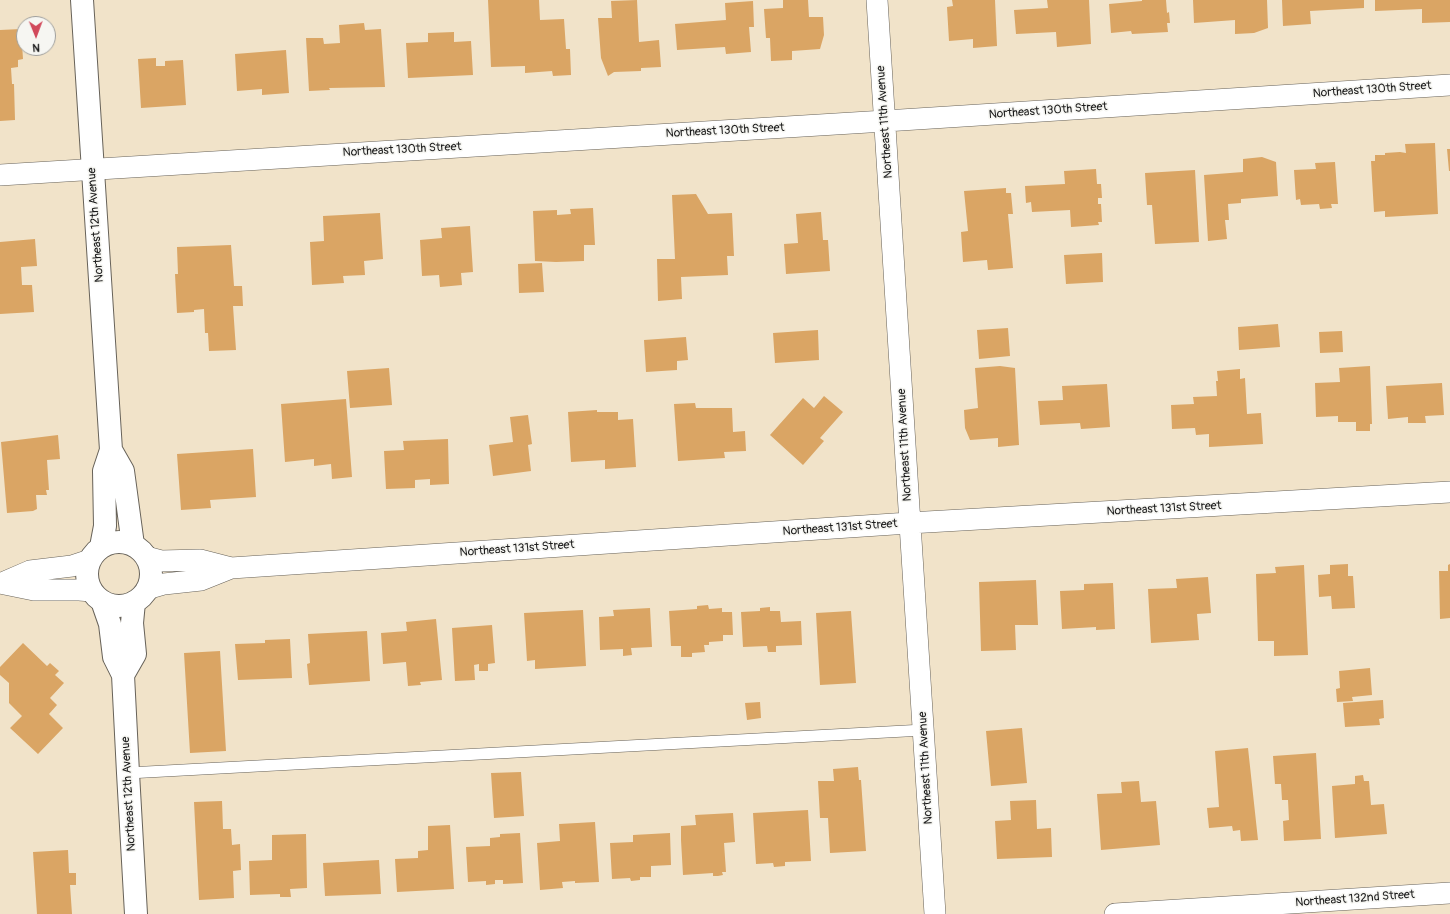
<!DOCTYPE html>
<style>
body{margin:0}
#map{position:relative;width:1450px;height:914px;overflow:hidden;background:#f1e3c9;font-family:Pangolin,sans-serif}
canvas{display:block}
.north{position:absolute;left:16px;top:16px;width:40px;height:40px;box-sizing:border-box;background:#f6f6f2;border:1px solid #9f9f9c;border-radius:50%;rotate:179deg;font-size:11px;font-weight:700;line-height:16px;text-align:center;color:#1c1c1c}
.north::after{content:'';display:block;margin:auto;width:14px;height:18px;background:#d1495b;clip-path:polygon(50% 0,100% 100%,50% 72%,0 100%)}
</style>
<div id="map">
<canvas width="1450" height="914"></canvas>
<div class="north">N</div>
</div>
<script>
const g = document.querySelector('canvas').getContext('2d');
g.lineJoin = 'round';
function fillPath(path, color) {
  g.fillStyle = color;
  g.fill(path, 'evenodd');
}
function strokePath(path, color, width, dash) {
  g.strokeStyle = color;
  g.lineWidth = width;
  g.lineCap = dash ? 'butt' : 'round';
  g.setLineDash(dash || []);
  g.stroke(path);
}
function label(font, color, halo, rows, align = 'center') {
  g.font = font + ' Pangolin,sans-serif';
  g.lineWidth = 3;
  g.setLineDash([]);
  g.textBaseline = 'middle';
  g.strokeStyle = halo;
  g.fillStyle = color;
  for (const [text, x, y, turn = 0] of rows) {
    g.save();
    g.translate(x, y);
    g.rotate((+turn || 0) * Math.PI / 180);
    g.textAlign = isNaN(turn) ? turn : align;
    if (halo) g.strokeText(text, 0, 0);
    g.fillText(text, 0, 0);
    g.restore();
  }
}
fillPath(new Path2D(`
 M488,0h51l1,20 24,-1 2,30h4l1,26 -18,1 -1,-5 -27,2v-7l-34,1z
 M637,0l2,42 20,-2 2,27 -20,1v3l-27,1 -6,4 -7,-18 -3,-40h14l-1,-17z
 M783,0h25l1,17h14l1,18 -4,14 -28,2v9l-21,1 -1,-23h-4l-2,-29 19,-1z
 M952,0h43l2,46 -24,2v-9l-24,2 -2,-34 6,-1z
 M1047,0h42l2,44 -34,3 -1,-15 -40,2 -2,-24 34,-2z
 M1142,0h24l1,13 2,-1 1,11h-3l1,9 -36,2 -1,-3 -20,2 -2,-29 33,-3z
 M1193,0h74l1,28 -14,5 -19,1v-14l-41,3z
 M1282,0h82v8l-54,3 1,13 -28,2z
 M1375,0h75v22l-28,1v-14l-47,2z
 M753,1l1,26h-5l2,25 -25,2 -1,-7 -48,3 -2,-26 51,-4 -1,-17z
 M364,23l1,7 16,-1 4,58 -56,1 1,2 -21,1 -3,-53h17l1,6 16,-1 -1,-18z
 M21,29l2,30 -5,1v7l-7,1 1,16h2l1,36 -15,1v-91z
 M454,32v10l17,-1 2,34 -65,3 -2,-35 22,-1v-9z
 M286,50l3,43 -27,2v-6l-25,2 -2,-37z
 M156,58v8h9v-5l18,-1 3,45 -45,3 -3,-49z
 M1435,143l3,71 -53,3v-6l-11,1 -3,-51h4v-6h10v-2l15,-1 6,1 -1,-9z
 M1447,149h3v22h-1z
 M1262,157l14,5 2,34 -37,3v4l-13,1 1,16h-4l2,19 -19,2 -4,-66 39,-3v-13z
 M1335,162l3,42h-7l1,4 -12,1 -1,-5 -18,1 -1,-6 -4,1 -2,-30 22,-1 -1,-6z
 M1096,169l1,15h4l1,14h-4v6h3l1,18h-4l1,3 -28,2 -1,-17 -38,2 -1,-10 -5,1 -1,-17 40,-2 -1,-13z
 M1195,170l4,72 -44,2 -3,-39h-5l-2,-32z
 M1006,188v5h5l2,21h-5l5,54 -25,2 -1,-10 -24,2 -2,-30 7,-1 -4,-40z
 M696,194l12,20 24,-1 2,43h-7l1,19 -47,2 1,22 -24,2 -1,-42h18l-3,-64z
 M593,208l2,37h-11v16l-28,1 -21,-1 -2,-50 24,-1v5l14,-1 -1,-5z
 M821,212l2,28h5l2,31 -44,3 -2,-30 14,-1 -2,-29z
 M380,213l3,46 -19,2 1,14 -22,1 1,7 -32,2 -2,-43 14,-1 -1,-25z
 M470,226l3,46 -12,1 1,12 -22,2 -1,-12 -17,1 -2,-36 22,-2 -1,-10z
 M35,239l2,27 -16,1 1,18h10l2,27 -34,2v-72z
 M231,245l3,41h8l1,20h-10l3,44 -27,1 -1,-18h-3l-1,-24 -10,1v2l-17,1 -2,-39h3l-1,-27z
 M1102,253l1,29 -37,2 -2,-29z
 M542,263l2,29 -25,1 -1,-29z
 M1278,324l2,23 -41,3 -1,-23z
 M1008,328l2,28 -31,3 -2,-29z
 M818,330l1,30 -44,3 -2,-30z
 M1342,331l1,21 -23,1 -1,-21z
 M686,337l2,23 -11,1v9l-31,2 -2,-32z
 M1000,366l15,2 4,77 -21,2v-9l-28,2 -5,-12 -1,-18 14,-2 -3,-40z
 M1370,366l2,58h-2v7h-14v-9h-18v-6l-22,1 -1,-34 25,-1 -1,-14z
 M389,368l3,37 -42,3 -3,-37z
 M1240,369v10l5,-1 2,36 14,-1 2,31 -54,3v-13l-13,1 -1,-7 -23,1 -1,-24 23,-1 -1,-7 24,-1 -1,-15h2l-1,-10z
 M1442,383l2,32 -19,1 1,7h-18v-6l-20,2 -2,-33z
 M1107,384l3,43 -29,2 -1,-6 -40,2 -2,-24 25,-1 -1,-14z
 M824,396l19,16 -23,26 4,3 -21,24 -33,-30 33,-37 11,10z
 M346,399l6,78 -20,2 -1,-15 -17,2v-7l-29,3 -4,-58z
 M695,403l1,5h36l1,24 12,-1 1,20 -22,1 1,6 -47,3 -4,-57z
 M597,410v2h21v8l15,-1 3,48 -31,2v-9l-34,2 -3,-50z
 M528,415l4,29 -4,1 3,26 -38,5 -4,-31 24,-3 -3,-25z
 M58,435l2,24 -13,1 2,30h-3l1,5h-11l1,14 -4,2 -26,2 -6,-71z
 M448,439l1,45 -19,1v-6l-15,1v8l-29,1 -2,-38 20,-1 -1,-9z
 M253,449l3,48 -46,3 1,8 -30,2 -4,-56z
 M1348,564v12h5l2,32 -23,1 -1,-13 -12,1 -1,-22 12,-1v-9z
 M1450,564v54l-10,1 -1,-48h9v-6z
 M1304,565l4,90 -34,1v-15h-16l-2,-67 20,-1 -1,-6z
 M1208,577l3,36 -14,1 2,26 -48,3 -3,-54 29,-1 -1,-9z
 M1036,580l2,45h-23l1,25 -35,1 -2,-69z
 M1113,583l2,46 -19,1v-3l-34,2 -2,-38 24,-1v-6z
 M708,605l1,4 13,-1v4h10l1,23h-10v6l-14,1v3h-5l1,7 -13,1v4h-11v-11h-10l-2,-35 28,-2v-3z
 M770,607v4h10l1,11 20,-1 1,24 -26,1v6h-8l-1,-6 -24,1 -2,-35 19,-1v-3z
 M650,608l2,39 -21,1 1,7 -9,1v-7l-23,1 -1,-33 15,-1 -1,-6z
 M583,610l3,56 -51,3v-9l-8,1 -3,-48z
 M851,611l5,72 -36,2 -4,-72z
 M436,619l6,61 -22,2 1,3 -13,1 -2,-24 -23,2 -2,-31 26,-2 -1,-9z
 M492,625l3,38 -7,1v7h-9v-7l-5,1 1,15 -20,1 -3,-53z
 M367,631l3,50 -61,4 -2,-21 3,-1 -2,-29z
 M290,639l2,39 -54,2 -3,-36 30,-1v-3z
 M23,643l24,23 3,-3 9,8 -4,4 9,8 -14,15 7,7 -8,9 14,14 -25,26 -28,-26 12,-12 -13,-13v-20l-9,-8v-8z
 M220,651l6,100 -36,2 -6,-100z
 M1370,668l2,27 -20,2 1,4 -16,1 -1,-13 4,-1 -1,-17z
 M1383,700l1,18 -5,1 1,6 -35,2 -2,-24z
 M760,702l1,16 -14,2 -2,-17z
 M1022,728l5,55 -36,3 -5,-55z
 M1248,748l10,92 -17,1 -1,-11 -7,1 -1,-5 -23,2 -2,-20 12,-1 -4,-56z
 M1316,753l5,86 -37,2 -1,-20 6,-1 -1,-20h-6l-1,-16h-6l-2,-28z
 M858,767l1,13h2l5,71 -36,2 -2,-35h-8l-2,-37h16l-1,-12z
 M521,772l3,44 -30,2 -3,-45z
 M1363,775l1,6h5l2,24 13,-1 3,30 -52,4 -3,-52 23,-2v-8z
 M1139,781l2,21 15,-1 4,44 -59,5 -4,-56 25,-1 -1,-11z
 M1036,800l1,29 14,-1 1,29 -55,2 -2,-38 16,-1 -1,-19z
 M222,801l1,28h8l1,16 8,-1 1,26 -8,1 1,27 -35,2 -5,-98z
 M808,810l3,51 -26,1v4l-11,1 -1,-4 -17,1 -3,-51z
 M733,813l2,29 -11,1 2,29h-4l1,3 -5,1h-5v-3l-30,2 -2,-35v-14l15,-1 -1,-10z
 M595,822l4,60 -24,1v-2l-13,1 1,6 -23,2 -3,-47 23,-2 -1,-17z
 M450,825l4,64 -57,3 -2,-33 23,-1v-7l10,-1v-24z
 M520,833l3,50 -20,1v-4h-8v4l-9,1v-4l-18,1 -2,-35 24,-1v-8l10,-1v-3z
 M670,833l1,32 -20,1v11h-11v3l-9,1 -1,-3 -18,1 -2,-36 23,-1v-7z
 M306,834l1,54 -17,1 1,8h-11v-3l-30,1 -1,-34 23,-1v-25z
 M68,850l1,23h7v12h-6l2,29h-35l-4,-62z
 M379,860l2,34 -56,2 -2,-33z`), '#daa564');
const lane = new Path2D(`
 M128,773l796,-43`);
const street = new Path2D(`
 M877,0c12,174 21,349 33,524 8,130 17,260 25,390
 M0,175l885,-54 565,-36
 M146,557l15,4 39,-1 31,8 678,-45 541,-31
 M0,583l34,7h45l13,1
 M2,583l28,-12 42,-5 18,-6
 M147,589l17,-5 37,-4 30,-12
 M1115,914l335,-21`);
const secondary = new Path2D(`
 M82,0l29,450 -7,21 1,55 -4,21
 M111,450l12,21 10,74
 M87 574a32 32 0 1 1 64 0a32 32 0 1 1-64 0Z
 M102,601l8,23 4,33 9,18 5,98 8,141
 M123,675l12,-21 -3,-31 2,-21`);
strokePath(lane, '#676259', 12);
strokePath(street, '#676259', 22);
strokePath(secondary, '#676259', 24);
strokePath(lane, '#fff', 11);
strokePath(street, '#fff', 21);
strokePath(secondary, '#fff', 22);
label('12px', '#1c1c1c', '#f6f6f2', [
 ["Northeast 130th Street",1372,90,-4],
 ["Northeast 130th Street",1048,111,-4],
 ["Northeast 11th Avenue",885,122,-94],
 ["Northeast 130th Street",725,131,-3],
 ["Northeast 130th Street",402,150,-3],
 ["Northeast 12th Avenue",96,225,-94],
 ["Northeast 11th Avenue",905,445,-93],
 ["Northeast 131st Street",1164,509,-3],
 ["Northeast 131st Street",840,528,-4],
 ["Northeast 131st Street",517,549,-4],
 ["Northeast 11th Avenue",926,768,-93],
 ["Northeast 12th Avenue",129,794,-93],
 ["Northeast 132nd Street",1355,899,-4]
]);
</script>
